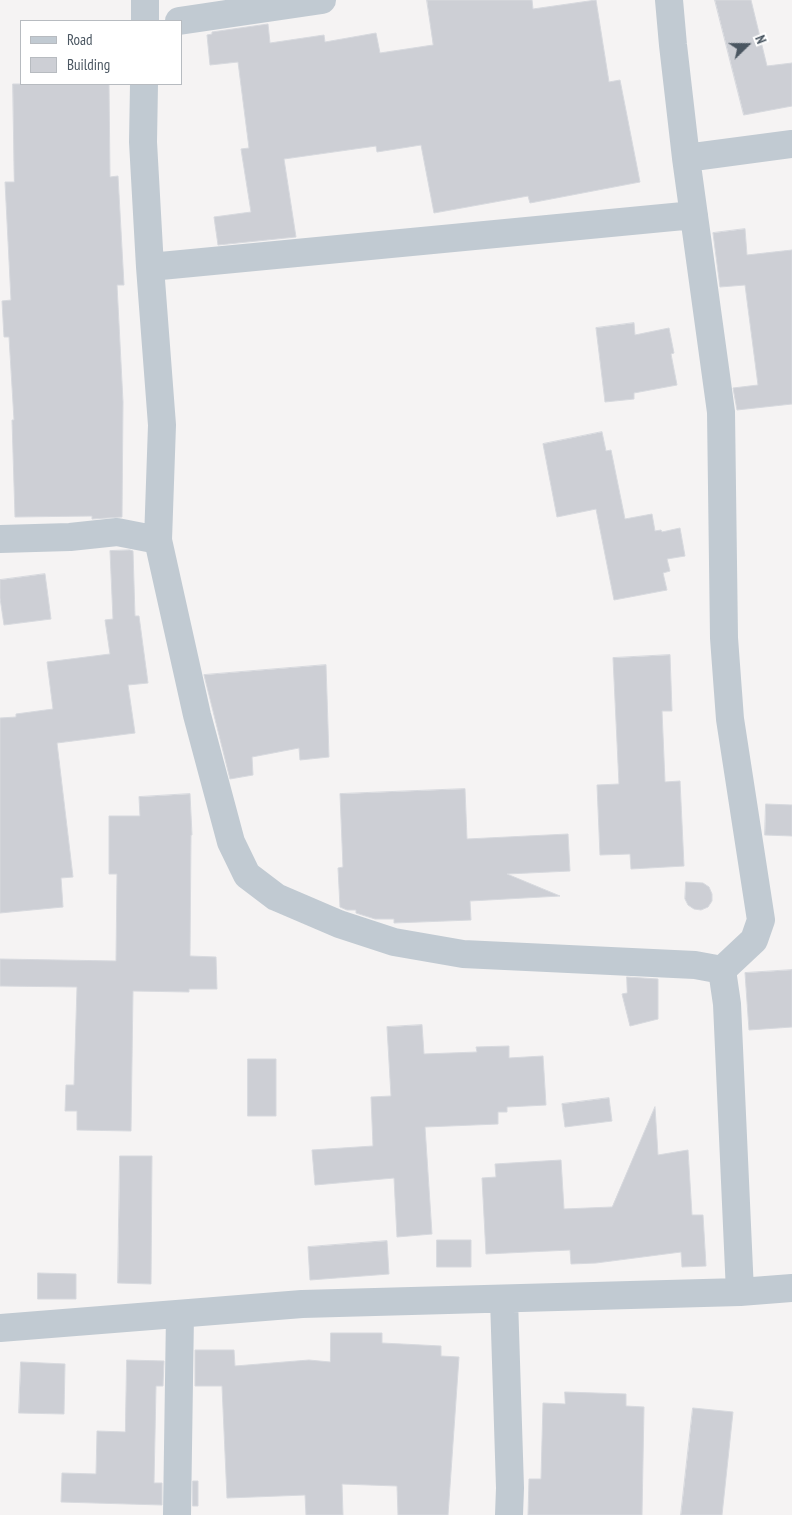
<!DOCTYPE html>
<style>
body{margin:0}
#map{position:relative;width:792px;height:1515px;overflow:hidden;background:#f5f3f3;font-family:"PT Sans Narrow",sans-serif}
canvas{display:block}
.legend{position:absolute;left:20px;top:20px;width:162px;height:65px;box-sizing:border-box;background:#fff;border:1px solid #b7bbc0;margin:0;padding:6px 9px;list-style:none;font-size:15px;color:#4a5661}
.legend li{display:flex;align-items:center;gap:10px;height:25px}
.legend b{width:25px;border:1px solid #b7bbc0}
.north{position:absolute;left:722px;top:20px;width:50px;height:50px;-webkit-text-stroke:4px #fff;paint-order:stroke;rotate:68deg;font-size:14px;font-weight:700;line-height:20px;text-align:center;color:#4a5661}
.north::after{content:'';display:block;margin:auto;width:18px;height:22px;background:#4a5661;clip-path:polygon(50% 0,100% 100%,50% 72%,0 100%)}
</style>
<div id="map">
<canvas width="792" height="1515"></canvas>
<ul class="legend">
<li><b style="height:6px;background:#c1cad2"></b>Road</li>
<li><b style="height:14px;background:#cdcfd5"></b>Building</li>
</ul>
<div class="north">N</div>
</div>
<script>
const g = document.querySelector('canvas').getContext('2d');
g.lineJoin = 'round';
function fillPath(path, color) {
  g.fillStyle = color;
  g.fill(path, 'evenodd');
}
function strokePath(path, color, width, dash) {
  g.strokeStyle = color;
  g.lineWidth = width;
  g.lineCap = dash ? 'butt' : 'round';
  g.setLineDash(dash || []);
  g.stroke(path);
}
const building = new Path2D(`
 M427,0h105l1,9 63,-9 13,82 11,-2 20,102 -110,21 -2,-7 -94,17 -13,-68 -44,7 -1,-6 -92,13 12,78 -78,8 -4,-28 37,-5 -10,-63 8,-1 -11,-86 -28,3 -3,-30 5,-1v-2l56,-8 2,19 54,-8 1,7 51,-9 4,20 53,-8z
 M715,0h36l16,66 25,-3v43l-48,9z
 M13,84h96l1,93 8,-1 6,109h-7l6,117 -1,115 -30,2v-3l-77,1 -3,-97h2l-5,-83h-5l-2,-36 9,-1 -6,-118h9z
 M745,229l2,26 45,-5v154l-55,6 -4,-22 25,-3 -13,-100 -25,2 -7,-54z
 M634,323l1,12 34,-7 5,25 -3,1 6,31 -43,8v6l-29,3 -9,-74z
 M602,432l4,19 5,-1 14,69 27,-5 3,17 6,-1 1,2 18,-4 5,28 -18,3 3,12 -7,2 4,17 -53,10 -18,-91 -39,8 -14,-73z
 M130,550l3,1 2,65h4l9,67 -20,2 7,48 -78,10 16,134 -12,1 2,29 -63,6v-195l16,-1v-3l37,-5 -6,-47 63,-8 -5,-34 8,-1 -3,-68z
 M45,574l6,45 -47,6 -4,-27v-18z
 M670,655l2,56h-10l3,71 15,-1 4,85 -53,3 -1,-15 -30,1 -3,-70 22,-1 -6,-126z
 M326,665l3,92 -29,3 -1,-12 -47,9 1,18 -23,4 -26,-104z
 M465,789l2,50 101,-5 2,37 -63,3 53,22 -90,5 1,19 -77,3v-4h-19l-19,-6v-3h-9l-7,-3 -2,-39 5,-1 -3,-73z
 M190,794l2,41h-1l-1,121 26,1 1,32h-28v3l-56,-1 -2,140 -54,-1v-19h-12l1,-26h8l3,-98 -77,-1v-27l116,2 1,-87h-8v-58h31l-1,-19z
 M766,804l26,1v31l-27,-1z
 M686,882l17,1 6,4 3,7v7l-4,6 -7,3 -7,-1 -6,-4 -3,-6z
 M792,970v57l-43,3 -4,-57z
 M627,977l31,2v40l-28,7 -8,-32 5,-1z
 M422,1025l2,29 53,-2 -1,-5 33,-1v12l34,-2 3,49 -39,2v5h-9v12l-73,3 7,107 -35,3 -3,-59 -79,7 -3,-35 61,-4 -2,-49 20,-1 -4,-69z
 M248,1059h28v57h-28z
 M609,1098l3,23 -47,6 -3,-23z
 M655,1107l3,48 30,-5 4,65h11l3,51 -24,1 -1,-15 -85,11 -25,1 -1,-14 -84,4 -4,-76 14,-1 -1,-13 66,-4 3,49 48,-2z
 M120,1156h32l-1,128 -33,-1z
 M437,1240h34v27h-34z
 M387,1241l2,33 -79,6 -2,-33z
 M38,1273l38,1v25h-38z
 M331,1333h51v10l59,3v10l18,1 -11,158h-50l-1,-29 -55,-2 1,31h-37l-1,-20 -78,3 -5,-112h-27v-36h39l1,16 74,-6 21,2z
 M127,1360l37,1 -1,25h-7l-2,97h8v22l-101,-3 1,-29 34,1 1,-43 28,1z
 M21,1362l44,2 -1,50 -45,-1z
 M565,1392l61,2v12l18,1 -2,108h-114l1,-36h12l2,-76 22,1z
 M693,1408l40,4 -11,103h-41z
 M193,1481h5v25h-5z`);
fillPath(building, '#cdcfd5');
strokePath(building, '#d7d9de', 1);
strokePath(new Path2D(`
 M145,0v21
 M669,0l4,45 13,113 35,254 3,226 6,81 31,201 -7,20 -32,30 5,34 13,288
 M179,21l143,-21
 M686,158l106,-14
 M150,267l544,-52
 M0,539l70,-2 47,-5 41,8 4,-115 -12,-158 -7,-125 1,-58
 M158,540l39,175 34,127 16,33 29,22 63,27 55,18 69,12 232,11 27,5
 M504,1299l6,189 -1,27
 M0,1328l302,-24 438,-12 52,-4
 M177,1515l3,-201`), '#c1cad2', 28);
</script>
